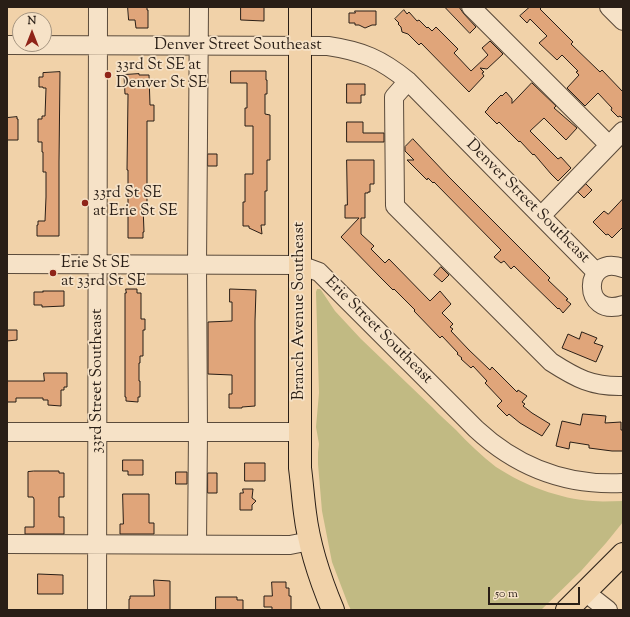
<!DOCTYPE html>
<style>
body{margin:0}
#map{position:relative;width:630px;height:617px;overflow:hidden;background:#f1d2a9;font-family:"Sorts Mill Goudy",serif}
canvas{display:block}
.frame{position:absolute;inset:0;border:8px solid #291e16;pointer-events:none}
.north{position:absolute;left:12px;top:12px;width:40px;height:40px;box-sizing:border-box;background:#f6e2c7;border:1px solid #a49480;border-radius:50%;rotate:0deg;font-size:11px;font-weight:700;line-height:16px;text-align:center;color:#291e16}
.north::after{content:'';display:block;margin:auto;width:14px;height:18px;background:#8f2418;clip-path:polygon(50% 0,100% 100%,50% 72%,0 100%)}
.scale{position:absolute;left:488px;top:587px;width:92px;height:18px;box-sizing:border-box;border:2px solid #291e16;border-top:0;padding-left:5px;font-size:12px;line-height:14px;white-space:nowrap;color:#291e16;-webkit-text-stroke:3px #f6e2c7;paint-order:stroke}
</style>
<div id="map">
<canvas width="630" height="617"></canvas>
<div class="frame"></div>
<div class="north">N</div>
<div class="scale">50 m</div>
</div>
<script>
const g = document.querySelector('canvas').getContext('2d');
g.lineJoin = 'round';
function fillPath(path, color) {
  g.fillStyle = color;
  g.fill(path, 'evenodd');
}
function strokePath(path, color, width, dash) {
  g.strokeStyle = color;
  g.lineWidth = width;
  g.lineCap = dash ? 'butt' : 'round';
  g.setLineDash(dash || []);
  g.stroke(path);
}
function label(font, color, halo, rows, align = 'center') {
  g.font = font + ' "Sorts Mill Goudy",serif';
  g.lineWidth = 3.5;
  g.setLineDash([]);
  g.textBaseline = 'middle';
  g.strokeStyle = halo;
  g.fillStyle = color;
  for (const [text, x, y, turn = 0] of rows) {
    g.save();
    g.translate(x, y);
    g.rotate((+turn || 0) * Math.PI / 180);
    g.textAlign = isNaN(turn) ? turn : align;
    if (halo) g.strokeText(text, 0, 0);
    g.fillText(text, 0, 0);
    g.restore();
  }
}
fillPath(new Path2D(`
 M317,289h3l1,1 14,21 26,28 71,68c7,8 16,15 24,23 12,13 26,26 40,37 28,18 63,32 97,34 10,1 20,0 30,0v21l-17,21 -25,28 -40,39h-190l-3,-6 -16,-42 -10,-51 -4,-47v-12l1,-8 -3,-17 3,-34 -3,-101z`), '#c1ba83');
const building = new Path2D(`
 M128,7h19v3h1v18h-12l-1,-8h-6z
 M241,7h23v14l-23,-1z
 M445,7h14l5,7 12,13 -6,6z
 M530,7h12l-2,2 33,33 -2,2 29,28 2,-2 21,22v27l-3,-3 -2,1 -7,-7 1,-2 -14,-15 -13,13 -18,-18 12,-13 -3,-3 2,-1 -16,-16 -5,5 -18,-17 8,-7 -17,-17 -3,4 -7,-7z
 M404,10l3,4 2,-2 8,9 2,-1 8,8 1,-1 4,4 4,-4 22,22 -4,4 17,18 17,-16 -6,-7 8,-7 13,13 -16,15 -7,-1 4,4 -2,1 2,3 -15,16 -48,-49 -2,2 -11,-11 -6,-2 -1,-5 -3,-3 1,-1 -4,-4z
 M355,11h21v14h-4l-7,3 -6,-3h-4v-2h-6v-10h6z
 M231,71h35v9h1v14h-2v20l5,1v45h-3v31h-2v34h-4l1,9 -13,-6v-2h-6v-24h2v-28h8v-48h-8v-18h2v-25h-16z
 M60,72l-1,90v74h-22v-11h1v-4h7l1,-24v-25h-3v-20h-1v-10h-4v-23h4v-3h3l1,-28h-3v-1h-4v-10h4v-4z
 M139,74v1h10l1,30h4v16h-7v85h-4l1,26h-1v6h-15v-68h-1l1,-74v-2h-3l-1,-19z
 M532,83l24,23 -2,2 23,20 -11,12 -22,-22 -14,13 28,28 3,-2 10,11 -13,13 -7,-7 -17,-20 -1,1 -13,-14 -1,1 -20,-20 -2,2 -12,-12 3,-3v-1l13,-13 1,1 4,-4 6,7v4z
 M347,84h18v11h-4v8h-14z
 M17,117v2h1v21h-11v-22z
 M347,122h16v11h21v9h-37z
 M413,139l35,37 102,102 -2,2 20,19 -2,1 5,4 -8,9 -4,-5 -1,1 -44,-43 -3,3 -7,-8 -3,2 -7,-6 7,-7 -67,-68 -1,1 -5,-5 -1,2 -20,-20h7l-9,-9v-4z
 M208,154h9v12h-9z
 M347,160h27v24h-4v8h-2v1h-3v25h-4v16l13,12 -3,3 14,14 4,-4 41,42 10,-10 11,13 -9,9 11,11 -3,3 3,2 -2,2 18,19 21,20 2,-3 25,25 1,-2 9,6 -5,6 3,2 -2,2 9,7 18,11 -8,12 -22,-13 -11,-9 -2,2 -10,-10 5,-5 -17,-18 2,-2 -14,-15 -2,2 -10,-9 1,-1 -5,-4 1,-1 -16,-17 -2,2 -26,-27 1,-1 -21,-21 -1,1 -12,-12 -40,-41 18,-19h-14v-13h2z
 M586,184l6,6 -8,8 -6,-6z
 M623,199v28l-11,11 -4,-4 -2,1 -13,-13 11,-11 4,3z
 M441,267l8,8 -7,7 -8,-7z
 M126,289h11v4h4v26h4v11h-2v26h-3v7h-1v18h1v16h-2v5l-12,-1v-4h-1v-104h1z
 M230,289l26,1 -1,31v85l-13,1v1h-13v-14h3v-19l-24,-1v-52l24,-1v-19h-2z
 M43,291h21v15l-22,1v-2h-8v-13h9z
 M7,330h10v10l-10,1z
 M582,332l15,6 -3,5 9,3 -7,16 -34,-14 6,-14 11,5z
 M44,373h23v14h-3v3h-3v16l-13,-1v-5h-5v-2h-27v4h-9v-21h37z
 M583,414l23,2 -1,7 16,-1v8h2v21h-11l-23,-3v-3l-19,-3 -1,7 -13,-3 6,-25 18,4z
 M123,460h20v15h-15v-4h-5z
 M245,463h20v18h-20z
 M34,471h25v2h5v24h-5v20h5v17h-39v-7h9v-28l-1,-2h-5v-25z
 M176,472h11v12h-11z
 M208,473h9v20h-9z
 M243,489h10l-1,9 4,3 -4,4v5h-12v-17h3z
 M123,494h26v29h5v11h-34v-10h3z
 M38,574l25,1v19h-25z
 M154,580l16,1v29h-41v-11h1v-3h24z
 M272,582h14v6h3v8h2v14h-19v-3h-8v-11h8z
 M216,597h21v3h6v10h-27z`);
fillPath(building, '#e0a57a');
strokePath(building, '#291e16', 1);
const minor = new Path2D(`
 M471,7l138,138
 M609,7l14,14
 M7,45l321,1c34,5 53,13 80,35l188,191
 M408,81l-14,16 1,109 156,156c25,16 41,25 72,24
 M541,216l82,-85
 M7,264l293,1 19,7 157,157c42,39 91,57 147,54
 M623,268c-41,-15 -42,51 0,37
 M7,432h293
 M7,544l283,1 20,-4
 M197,544l1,-112 -1,-167 2,-258
 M585,592l23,18
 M97,610l1,-603`);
const major = new Path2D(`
 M567,610l56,-56`);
const highway = new Path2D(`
 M300,7v461c2,15 3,30 5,45 4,33 15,66 28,97`);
strokePath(minor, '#5b4b3b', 20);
strokePath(major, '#291e16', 24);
strokePath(highway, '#291e16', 24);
strokePath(minor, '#f6e2c7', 18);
strokePath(major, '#f1d2a9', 22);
strokePath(highway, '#f1d2a9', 22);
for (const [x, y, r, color] of [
 [108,75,4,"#8f2418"],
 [85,203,4,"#8f2418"],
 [53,273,4,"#8f2418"]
]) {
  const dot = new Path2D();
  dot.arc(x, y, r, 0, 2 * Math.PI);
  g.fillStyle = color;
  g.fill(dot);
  strokePath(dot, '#f6e2c7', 1.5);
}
label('16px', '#291e16', '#f6e2c7', [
 ["Denver Street Southeast",238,46],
 ["Denver Street Southeast",527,202,45],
 ["Branch Avenue Southeast",300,311,-90],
 ["Erie Street Southeast",378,331,45],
 ["33rd Street Southeast",98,381,-90]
]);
label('16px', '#291e16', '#f6e2c7', [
 ["33rd St SE at",116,66],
 ["Denver St SE",116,84],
 ["33rd St SE",93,194],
 ["at Erie St SE",93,212],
 ["Erie St SE",61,264],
 ["at 33rd St SE",61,282]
], 'left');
</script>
